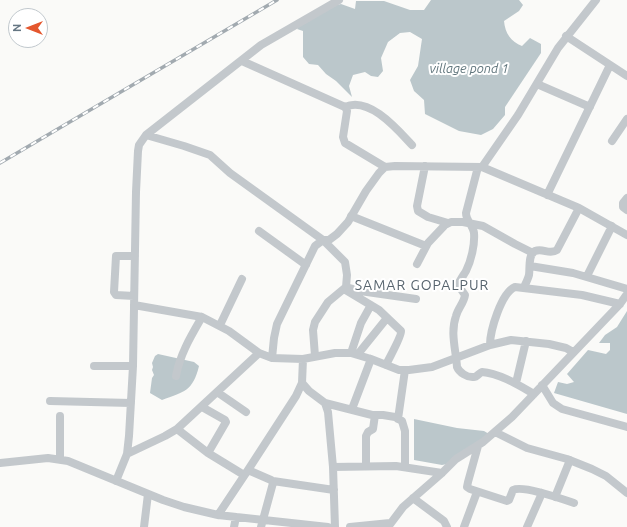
<!DOCTYPE html>
<style>
body{margin:0}
#map{position:relative;width:627px;height:527px;overflow:hidden;background:#fafaf8;font-family:Ubuntu,sans-serif}
canvas{display:block}
.north{position:absolute;left:8px;top:8px;width:40px;height:40px;box-sizing:border-box;background:#fff;border:1px solid #c1c8cd;border-radius:50%;rotate:270deg;font-size:11px;font-weight:700;line-height:16px;text-align:center;color:#657683}
.north::after{content:'';display:block;margin:auto;width:14px;height:18px;background:#e4572e;clip-path:polygon(50% 0,100% 100%,50% 72%,0 100%)}
</style>
<div id="map">
<canvas width="627" height="527"></canvas>
<div class="north">N</div>
</div>
<script>
const g = document.querySelector('canvas').getContext('2d');
g.lineJoin = 'round';
function fillPath(path, color) {
  g.fillStyle = color;
  g.fill(path, 'evenodd');
}
function strokePath(path, color, width, dash) {
  g.strokeStyle = color;
  g.lineWidth = width;
  g.lineCap = dash ? 'butt' : 'round';
  g.setLineDash(dash || []);
  g.stroke(path);
}
function label(font, color, halo, rows, align = 'center') {
  g.font = font + ' Ubuntu,sans-serif';
  g.lineWidth = 4;
  g.setLineDash([]);
  g.textBaseline = 'middle';
  g.strokeStyle = halo;
  g.fillStyle = color;
  for (const [text, x, y, turn = 0] of rows) {
    g.save();
    g.translate(x, y);
    g.rotate((+turn || 0) * Math.PI / 180);
    g.textAlign = isNaN(turn) ? turn : align;
    if (halo) g.strokeText(text, 0, 0);
    g.fillText(text, 0, 0);
    g.restore();
  }
}
fillPath(new Path2D(`
 M431,0h88l4,5 -4,6 -15,10c1,12 7,21 18,25l8,-8 11,6v9l-36,54v8l-12,14 -12,6 -22,-4 -34,-17 -1,-14 -10,-9 -4,-11 8,-14 4,-27 -12,-7 -10,1 -12,9 -7,16 2,13 -5,6 -7,-1 -6,-4 -12,3 -4,11 3,11 -16,-16 -10,-7 -8,-9 -9,-1 -6,-7v-26l-6,-2 4,-5 32,-18 8,-2 14,5 1,-8h28l26,9h14z
 M627,311v103l-73,-21 4,-11 9,2 7,-2 -7,-8 21,-24 18,4 4,-4v-7h-11l6,-8 12,-8z
 M158,354l36,8 5,4c-6,25 -15,26 -37,34l-12,-7 2,-15 2,-3 -2,-5 1,-3 -1,-4 3,-7z
 M414,419l43,9 27,3 5,3 -42,30 -5,1 -28,-5z`), '#bbc7cb');
strokePath(new Path2D(`
 M566,36l61,40
 M242,61l103,46 2,4 -4,26 2,6 40,24
 M537,84l53,23
 M345,107c24,-11 52,22 67,38
 M146,135l38,11 26,9 20,18 93,67 22,22 2,13 -1,12 -18,15 -13,20 -2,8 2,26
 M612,141l15,-22
 M425,166l-8,40 1,5 10,6 20,6
 M478,167l-12,46c0,8 7,12 8,20 1,12 -3,28 -8,38 -3,5 -6,9 -8,14l7,10c-1,8 -7,13 -9,21 -6,17 0,34 1,51 2,5 10,11 17,10 3,0 5,-4 8,-5 17,1 38,14 52,22
 M482,167l36,-52 40,-67 38,-48
 M547,195l63,-130
 M627,198l-4,5v4l4,3
 M351,216l75,30
 M259,231l47,34
 M417,264l11,-21 17,-18 6,-3h12l20,4 32,18 18,9
 M530,266l43,7 54,16
 M587,276l25,-50
 M346,287l14,4 56,8
 M524,287c2,-4 4,-8 5,-12 1,-6 -1,-21 6,-24 8,-3 15,4 22,-1l22,-42
 M344,289l35,21 22,21c1,5 -12,27 -15,34
 M134,296l-18,-1 -2,-3 2,-36h19
 M134,305l68,12 27,14 30,22 13,5 31,1 32,-6h16l20,6 28,11h10l23,-3 58,-22 21,-5 38,4 17,4 7,4
 M220,325l22,-46
 M490,345c0,-14 11,-52 25,-58l67,8 38,9
 M351,353l10,-30 10,-18
 M358,354l29,-36
 M272,358l2,-20 3,-14 38,-78 8,-6h6l8,-6 11,-12 18,-31 13,-18 6,-6 10,-1 87,1 97,41 48,27
 M303,359l-1,24 7,8 16,12 3,9 5,55 2,60
 M94,366h39
 M176,376c4,-22 15,-40 26,-59
 M516,383l10,-42
 M542,385l11,18 9,6 65,18
 M217,392l29,20
 M50,401l81,2
 M325,403l47,12h11l12,2 7,4 3,10v36
 M202,407l23,13 1,2 -18,31
 M352,409l19,-50
 M398,419l7,-49
 M177,429l31,24 36,22
 M495,432l32,16 40,11 25,10 14,7 21,17
 M478,446l-10,36 -1,5 3,2 37,12 2,-1 4,-10c10,-5 49,9 61,13
 M127,454l38,-18 12,-7 82,-76
 M60,459v-43
 M0,463l48,-5 20,3 95,39 21,7 34,8 110,12
 M366,466v-30l2,-4 5,-3 2,-14
 M333,467l63,-1 46,7
 M248,470l48,-74 6,-13
 M116,481l11,-27 2,-18 4,-70 3,-174 2,-41 1,-6 7,-10 115,-90 78,-45
 M273,481l61,9
 M555,497l15,-37
 M413,498l31,23 3,6
 M218,515l30,-45 23,10 2,3 -12,44
 M144,527l4,-33
 M234,527l2,-10
 M350,527l40,-4
 M388,527l15,-20 39,-34 14,-14 27,-17 29,-25 108,-113 7,-10
 M464,527l13,-35
 M527,527l15,-34`), '#c3c8cc', 8);
const rail = new Path2D(`
 M0,163l277,-163`);
strokePath(rail, '#a2aab0', 3.5);
strokePath(rail, '#fff', 2, [6]);
label('italic 13px', '#60757c', '#fff', [
 ["village pond 1",469,69]
]);
g.letterSpacing = '1px';
label('14px', '#57646e', '#fff', [
 ["SAMAR GOPALPUR",422,285]
]);
g.letterSpacing = '0px';
</script>
